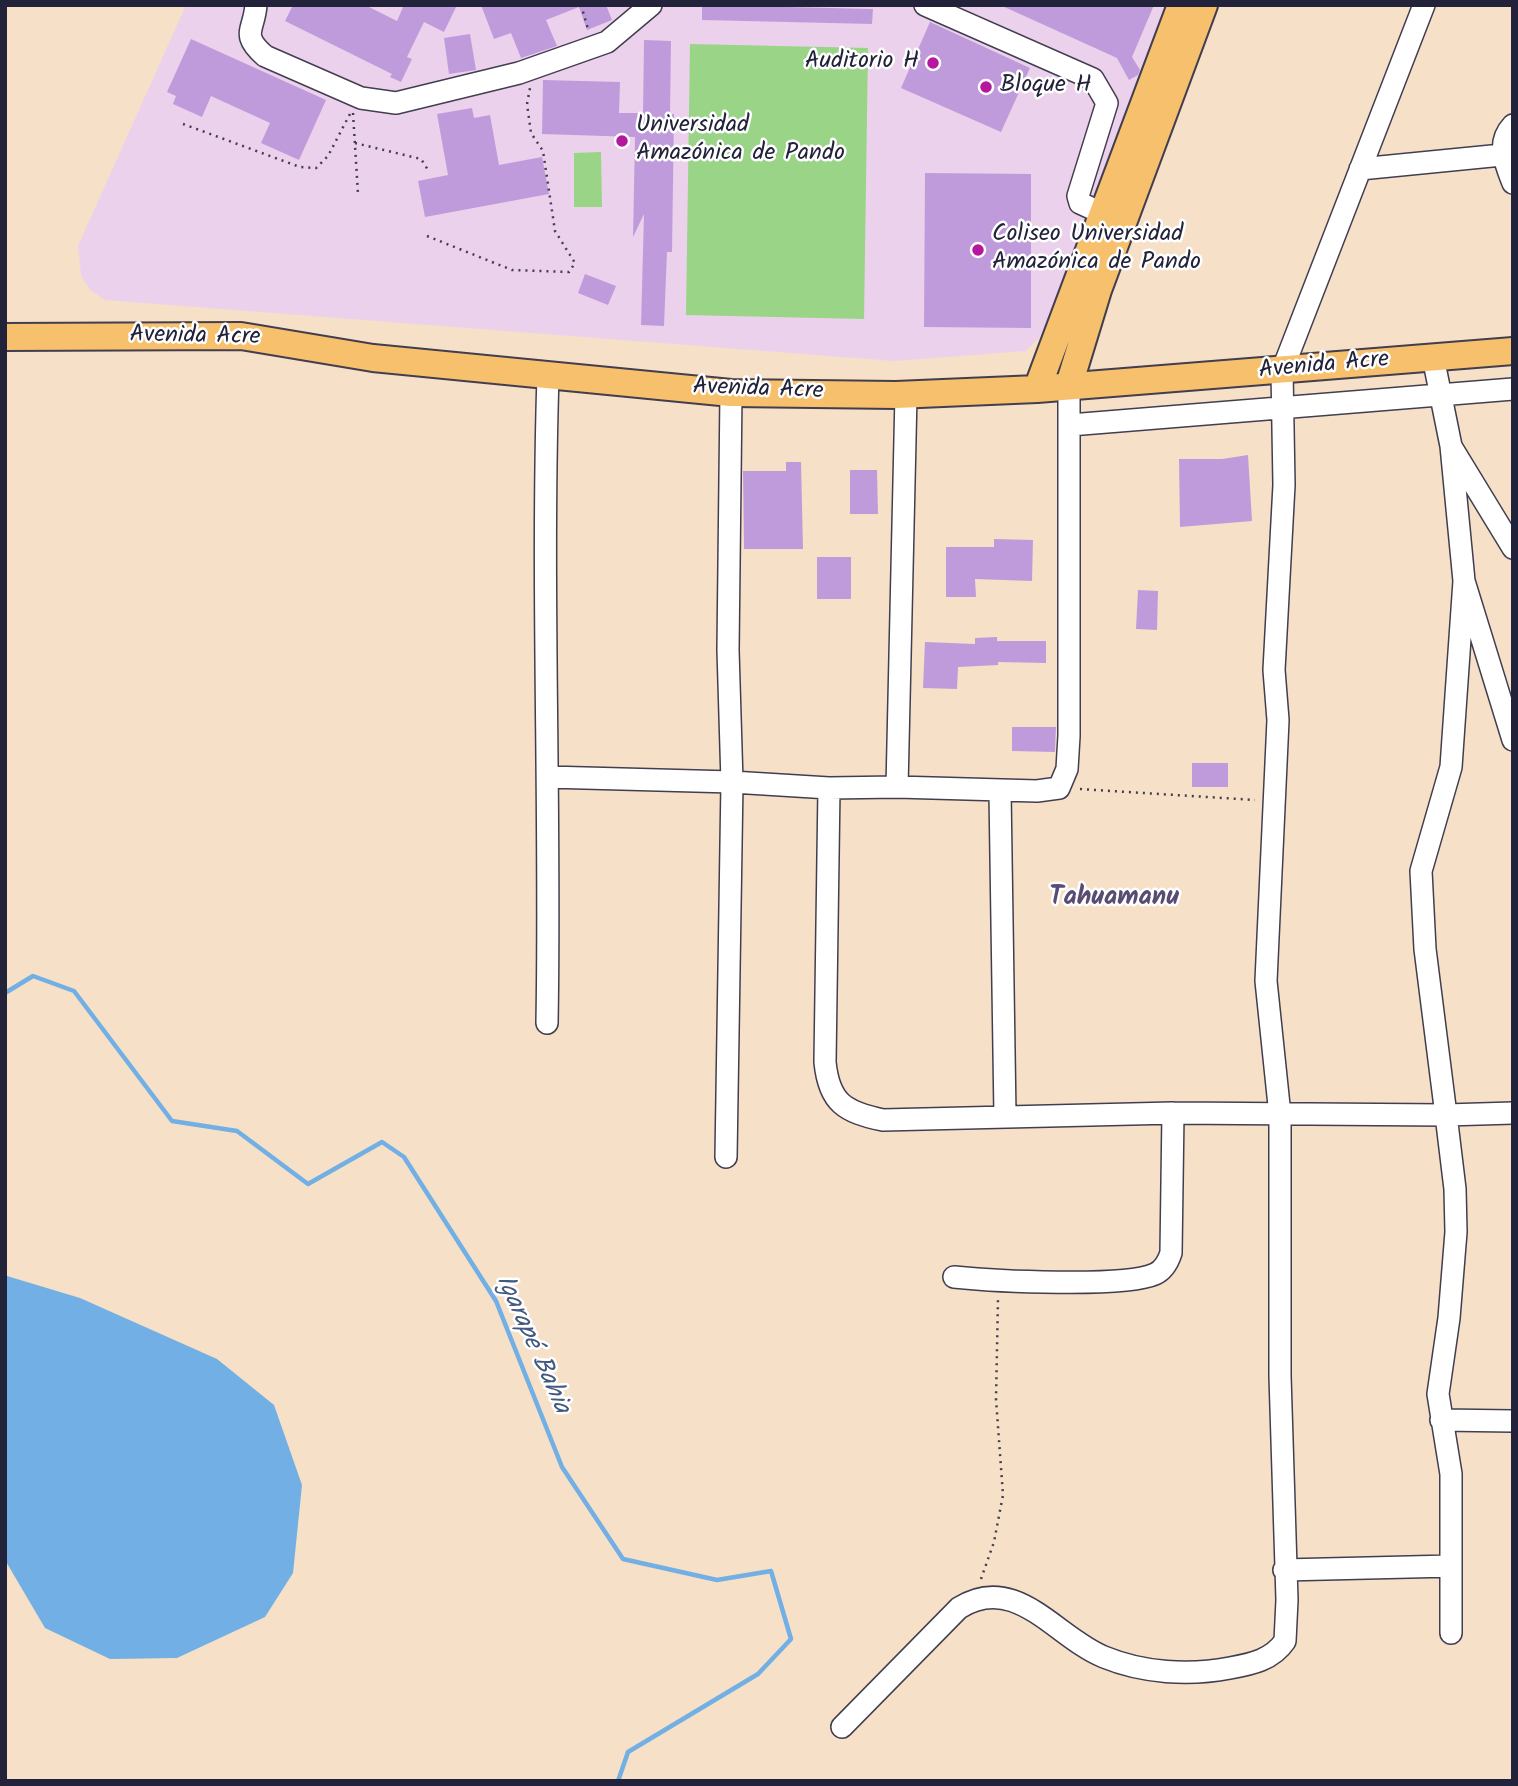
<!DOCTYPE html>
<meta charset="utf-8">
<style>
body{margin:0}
#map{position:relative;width:1518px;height:1786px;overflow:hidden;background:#f6e0c7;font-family:Kalam,sans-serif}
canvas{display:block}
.frame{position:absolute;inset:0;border:7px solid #22223b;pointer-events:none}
</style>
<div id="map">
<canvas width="1518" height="1786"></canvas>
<div class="frame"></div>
</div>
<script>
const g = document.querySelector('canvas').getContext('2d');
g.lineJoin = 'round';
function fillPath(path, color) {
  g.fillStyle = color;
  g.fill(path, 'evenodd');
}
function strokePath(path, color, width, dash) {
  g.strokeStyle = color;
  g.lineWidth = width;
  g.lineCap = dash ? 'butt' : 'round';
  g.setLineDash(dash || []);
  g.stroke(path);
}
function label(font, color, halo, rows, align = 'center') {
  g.font = font + ' Kalam,sans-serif';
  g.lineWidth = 5;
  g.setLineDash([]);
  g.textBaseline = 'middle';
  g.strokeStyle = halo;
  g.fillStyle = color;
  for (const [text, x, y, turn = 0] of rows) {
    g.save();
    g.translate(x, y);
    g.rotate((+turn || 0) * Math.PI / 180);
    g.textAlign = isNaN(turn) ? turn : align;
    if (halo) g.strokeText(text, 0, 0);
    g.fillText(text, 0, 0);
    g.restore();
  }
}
fillPath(new Path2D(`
 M186,5h986l-75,207 -54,122 -17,17 -132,10 -789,-61 -15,-10 -9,-15 -3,-29z`), '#ebd1eb');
fillPath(new Path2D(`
 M690,44l178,4 -4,271 -178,-4z
 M601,152l1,55h-28v-54z`), '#9ad487');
fillPath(new Path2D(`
 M7,1276l73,22 137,61 57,46 28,80 -9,88 -28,44 -88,41 -67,1 -65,-31 -40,-68z`), '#71afe4');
strokePath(new Path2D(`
 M5,993l28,-17 41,15 98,130 65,10 71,53 74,-42 22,15 92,144 66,166 61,92 94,21 54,-9 20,68 -33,35 -130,78 -10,29`), '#71afe4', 4.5);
fillPath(new Path2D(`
 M293,5h72l32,16 7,-16h53l-13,27 -20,-10 -17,35 5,2 -11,23 -11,-5 2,-3 -107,-53z
 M481,5h125l6,15 -25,10 -8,-23 -33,13 11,26 -36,12 -10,-25 -17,6z
 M702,5l171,4 -1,15 -170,-4z
 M1000,5h154l-22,52 8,13 -2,5 -9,5 -12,-22z
 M930,22l100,46 -29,64 -100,-44z
 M470,34l6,36 -27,4 -5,-36z
 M191,39l135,61 -27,60 -38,-17 9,-20 -59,-27 -9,21 -29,-13 3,-8 -9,-4z
 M644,40l27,1 -1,73h4l-2,138h-5l-3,74 -23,-1 3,-111 -11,23 2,-100 -93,-3 1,-54 77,2 -1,31h24z
 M472,108l2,10 16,-3 9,50 43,-8 7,37 -124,23 -7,-36 30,-6 -11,-61z
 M925,173l106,1v154l-107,-1z
 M585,274l31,12 -8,19 -30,-12z
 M1248,455l4,66 -72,6 -1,-68h43z
 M786,462h15l2,87h-59l-1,-78h43z
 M850,470h27l1,44h-28z
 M994,539l39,1 -1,41 -57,-2 1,18h-30v-50h48z
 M817,557h34v42h-34z
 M1138,590l20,1 -1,39 -21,-1z
 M997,637v4h49v22l-48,-1v3l-40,2 -1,22 -34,-1 2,-46 50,2v-6z
 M1012,727h44l-1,25 -43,-1z
 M1192,763h36v24h-36z`), '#c09bdc');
const minor = new Path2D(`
 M256,5c-2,26 -16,29 9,51l96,42 35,5 123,-30 88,-31 44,-37
 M925,5l168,74 14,24 -29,93 2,7 35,16
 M1513,125c-17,18 -8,38 0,58
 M1360,169l142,-14
 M1433,357l18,89 13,135 49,159
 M731,393l-3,257 4,132 97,6 -4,274c4,41 20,50 58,58l290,-7 273,2 9,74 1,43 -7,86 -11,76 13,80v159
 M1070,425l443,-36
 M1452,448l61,100
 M1464,581l-13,186 -30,104 4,78 21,166 67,-2
 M548,777l184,5 -6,375
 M897,787l140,4 22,-3 8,-19 2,-33v-351
 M829,788l68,-1 9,-392
 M1000,792l5,324
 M547,1023c4,-216 -6,-432 1,-647
 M954,1277c39,4 170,11 201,-3 9,-4 13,-12 16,-21l2,-140
 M1441,1420l72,1
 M1284,1570l167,-4
 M842,1727l117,-119c57,-36 96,29 145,49 39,16 85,19 126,11 22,-4 42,-8 55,-27l2,-41 -7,-224v-261l-14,-134 12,-261 -4,-50 10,-185 -2,-114 142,-366`);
const major = new Path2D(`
 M5,337l236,-1 132,22 358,35 165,2 141,-6 476,-38
 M1069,385l29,-95 106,-285
 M1037,389l144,-384`);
strokePath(minor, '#423e50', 24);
strokePath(major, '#423e50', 30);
strokePath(new Path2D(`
 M581,5l7,24
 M353,113l5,81
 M183,124l117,43 16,1 12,-12 23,-44
 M355,143l66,16 7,11
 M427,236l85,34 57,2 6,-9 -20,-32 -12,-80 -12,-18 -4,-29 3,-16
 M1080,789l175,11
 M981,1579l13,-37 9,-47 -7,-96 2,-100`), '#423e50', 2.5, [2, 5]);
strokePath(minor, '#fff', 21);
strokePath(major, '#f7c06c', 26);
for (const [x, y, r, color] of [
 [933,63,7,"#b5179e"],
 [986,87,7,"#b5179e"],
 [622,141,7,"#b5179e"],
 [978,250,7,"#b5179e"]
]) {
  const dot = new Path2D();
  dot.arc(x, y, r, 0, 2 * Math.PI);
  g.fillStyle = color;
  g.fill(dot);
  strokePath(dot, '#fff', 2.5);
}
label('24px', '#22223b', '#fff', [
 ["Auditorio H",919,63,"right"],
 ["Bloque H",1000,87],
 ["Universidad",636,127],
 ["Amazónica de Pando",636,155],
 ["Coliseo Universidad",992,236],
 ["Amazónica de Pando",992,264]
], 'left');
label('24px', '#22223b', '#fff', [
 ["Avenida Acre",195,338,1],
 ["Avenida Acre",1324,367,-5],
 ["Avenida Acre",758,391,2]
]);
label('bold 26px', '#594c73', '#fff', [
 ["Tahuamanu",1114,900]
]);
label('italic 26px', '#425a7f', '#fff', [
 ["Igarapé Bahia",531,1345,66]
]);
</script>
